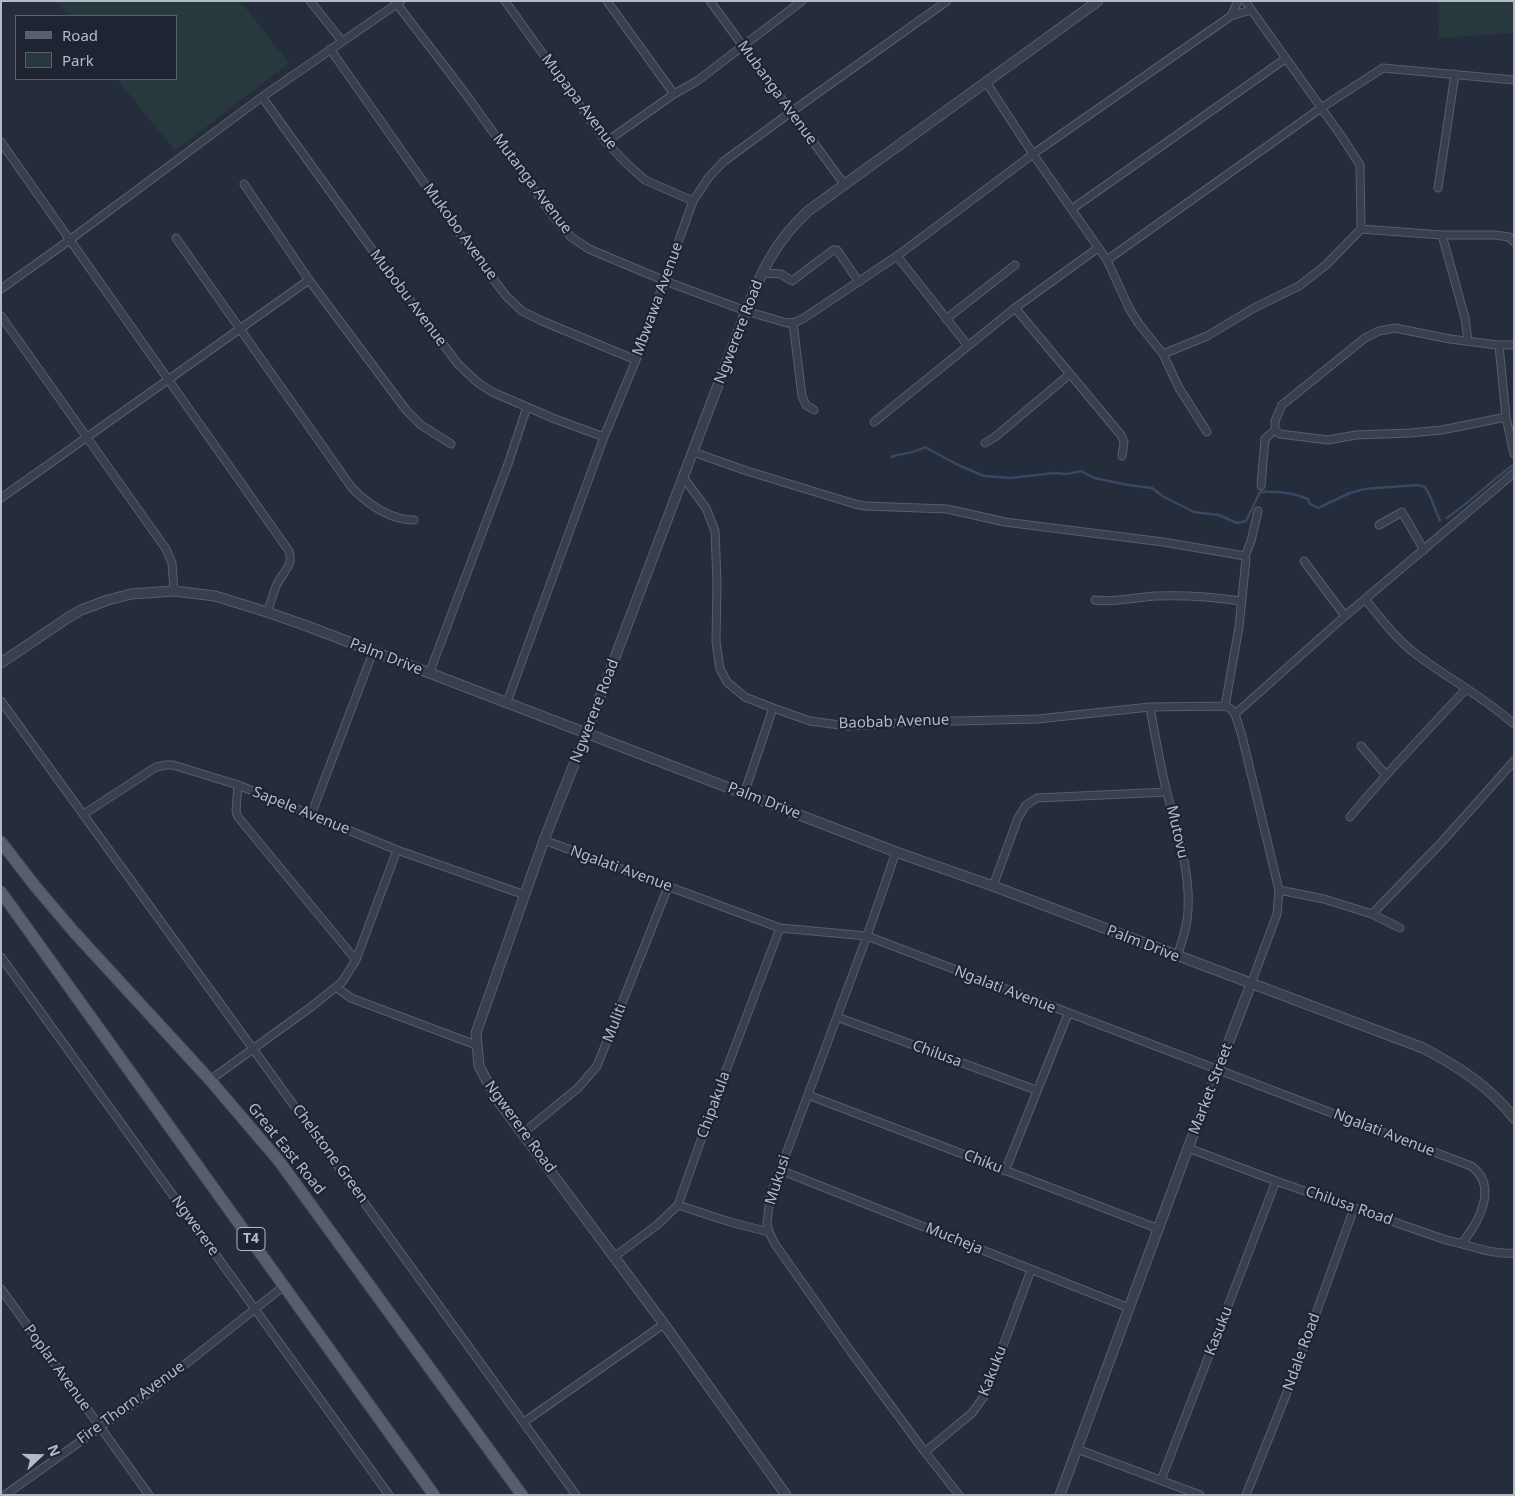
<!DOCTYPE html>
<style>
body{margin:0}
#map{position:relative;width:1515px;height:1496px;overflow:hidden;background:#252d3c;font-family:"Noto Sans",sans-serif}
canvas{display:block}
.frame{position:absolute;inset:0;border:2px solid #b4bac8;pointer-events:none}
.legend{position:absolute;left:15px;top:15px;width:162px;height:65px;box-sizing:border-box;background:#1e2432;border:1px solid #5a606e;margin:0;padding:6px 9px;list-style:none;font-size:15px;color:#b4bac8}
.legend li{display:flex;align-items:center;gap:10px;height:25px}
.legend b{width:25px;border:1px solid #5a606e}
.north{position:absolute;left:15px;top:1431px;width:50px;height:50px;-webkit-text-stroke:4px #1e2432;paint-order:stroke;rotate:69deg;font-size:14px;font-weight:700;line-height:20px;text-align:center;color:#b4bac8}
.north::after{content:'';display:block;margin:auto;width:18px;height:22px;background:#b4bac8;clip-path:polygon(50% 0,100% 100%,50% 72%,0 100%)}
</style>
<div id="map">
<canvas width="1515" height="1496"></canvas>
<div class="frame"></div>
<ul class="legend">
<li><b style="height:6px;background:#575e6d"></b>Road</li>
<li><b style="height:14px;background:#27393d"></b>Park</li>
</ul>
<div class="north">N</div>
</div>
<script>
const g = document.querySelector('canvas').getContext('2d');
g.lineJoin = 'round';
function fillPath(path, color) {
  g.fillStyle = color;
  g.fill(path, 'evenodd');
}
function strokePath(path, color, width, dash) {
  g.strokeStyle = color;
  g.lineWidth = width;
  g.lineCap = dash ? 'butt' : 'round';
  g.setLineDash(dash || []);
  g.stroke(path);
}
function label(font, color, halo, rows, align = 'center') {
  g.font = font + ' "Noto Sans",sans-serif';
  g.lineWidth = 4.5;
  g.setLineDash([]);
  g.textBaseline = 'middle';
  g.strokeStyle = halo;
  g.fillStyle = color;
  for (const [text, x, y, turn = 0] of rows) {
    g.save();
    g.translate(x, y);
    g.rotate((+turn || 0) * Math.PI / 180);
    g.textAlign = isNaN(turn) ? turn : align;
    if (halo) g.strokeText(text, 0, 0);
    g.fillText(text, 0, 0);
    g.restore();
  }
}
fillPath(new Path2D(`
 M56,1h184l49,62 -114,88 -58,-72h59v-63h-108z
 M1438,1h76v32l-75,5z`), '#27393d');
strokePath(new Path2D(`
 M891,457c14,-5 20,-2 34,-10l33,18 26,11 26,2 44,-5 13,1 14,-3 13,7 34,7 24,3 12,9 30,15 25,3 18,8 9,-2 14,-29c16,-1 32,0 48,7l2,5 8,4 32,-15 15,-4 52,-4 8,2 5,9 10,25
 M1447,518c23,-16 43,-36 66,-53`), '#394763', 2.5);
const minor = new Path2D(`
 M310,1l32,40
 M505,1l101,141 20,21 19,17 48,21
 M607,1l67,93
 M710,1l134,183
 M397,4l68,89 90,126 16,18 18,12 76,32 81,30 41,12 9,-1 8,-4 93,-62 136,-102 198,-138 20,-6
 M1231,16l7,-15
 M330,49l142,202 35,46 15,14 20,10 94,39
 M986,82l47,72 74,106 214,-152 62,-40 131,12
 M262,97l114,158 82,109 19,18 15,10 63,27 49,18
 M1,142l288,409c5,14 -6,21 -12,33 -4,9 -6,19 -10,28
 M606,142l68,-48 23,-13 105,-80
 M244,184l65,96 97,130 15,15 30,19
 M1438,188l17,-114
 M1072,209l213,-150
 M1361,229l81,6h53l14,2 5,5
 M1442,235l23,83 3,23
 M176,238l176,250c17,17 38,32 62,32
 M897,256l71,90
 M1107,260l22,48 10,16 24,30 16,34 28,44
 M761,273l20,1 11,7 41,-31h4l22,32
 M1,289l70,-50 191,-142 139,-96
 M1015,308l106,127 3,7 -2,14
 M1,316l165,233 6,14 2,28
 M946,319l69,-54
 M793,323l9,73 4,9 8,5
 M1499,345l7,72 8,37
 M1163,354l44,-18 47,-28 45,-22 27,-21 35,-36 -1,-64 -18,-28 -97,-136
 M874,422l141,-114 83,-60
 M1275,430l5,4 48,6 28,-5 54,-2 32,-3 64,-13
 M985,443l10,-6 75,-63
 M693,452l54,19 108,33 10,2 82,3 58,13 158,20 82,14
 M683,477l23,31 9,23 2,51 -1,60 4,27 7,13 18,15 28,11 37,13 37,5 68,-4 123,-3 112,-12 75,-1 6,3 4,5 7,22 37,154 -2,24 -26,70
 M1261,486l4,-47 10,-9v-9l7,-16 83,-67 14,-7 16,-3 55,11 47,6h17
 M1,498l308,-218
 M1379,525l23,-13 22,38
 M1304,561l41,55
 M1365,599c16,20 32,41 52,56 32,24 67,42 97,69
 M1095,600c20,3 41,-3 61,-4 29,-1 57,1 85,5
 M429,674l79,-210 19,-57
 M1,701l575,794
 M507,702l97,-265 32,-77 57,-159 16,-24 14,-15 68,-50 156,-111
 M1225,706l14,-79 7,-68 -1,-3 6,-15 7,-30
 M1150,707c5,29 10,58 17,86 10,39 26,86 20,127 -2,13 -6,25 -10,37
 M1235,714l110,-98 169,-143
 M1361,746l24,28
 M238,785l-2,26 2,6 118,143
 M744,794l29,-86
 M84,814l72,-47 10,-2h7l65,20 159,65 128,45
 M311,815l62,-163
 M1350,817c37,-45 77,-86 116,-128
 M544,840l236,88 87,8 604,230c28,20 8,56 -9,77
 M896,852l-29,84 -97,261 -3,26 2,9 6,12 76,108 74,100 34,43
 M993,886l25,-68 8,-13 11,-7 130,-6
 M1279,890l45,9 48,15 69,-71 73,-82
 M1372,914l28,14
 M1,957l388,538
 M336,987l15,11 125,47
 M837,1017l199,73
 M210,1080l101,-73 31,-25 14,-22 41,-110
 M808,1095l351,134
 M523,1133l55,-45 19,-22 71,-179
 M1188,1148l88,33 170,59c22,4 44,15 68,13
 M780,1170l349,138
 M1005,1171l63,-157
 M678,1205l52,17 39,10
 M614,1257l43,-32 21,-20 41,-116 61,-161
 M1,1289l148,206
 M524,1422l140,-98
 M1077,1449l123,46
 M925,1452l47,-39 13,-18 46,-125
 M1161,1480l115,-299
 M5,1495l149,-106 130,-103
 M1246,1495l46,-115 62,-172`);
const tertiary = new Path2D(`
 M1,663l68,-46 12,-7 27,-10 23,-6 43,-3 41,5 52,16 40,14 589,226 97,34 430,162c36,19 66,38 91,70
 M786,1495l-122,-171 -168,-226 -17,-32 -3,-33 68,-193 42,-106 160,-423c16,-41 29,-69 62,-100l290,-210
 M1060,1495l128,-347 63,-164`);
const primary = new Path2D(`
 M1,842l34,44 39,46 136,148 69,81 243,334
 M1,892l433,603`);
strokePath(minor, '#575d6b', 9);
strokePath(tertiary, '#575d6b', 11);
strokePath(primary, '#424856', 13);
strokePath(minor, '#393f4d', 7);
strokePath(tertiary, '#393f4d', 9);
strokePath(primary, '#575e6d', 11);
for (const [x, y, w] of [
 [251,1239,28]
]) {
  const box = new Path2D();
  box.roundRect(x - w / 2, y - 11.5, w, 23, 4);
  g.fillStyle = '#1e2432';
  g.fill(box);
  strokePath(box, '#b4bac8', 1);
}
label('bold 14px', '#b4bac8', null, [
 ["T4",251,1239]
]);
label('15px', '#b4bac8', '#1e2432', [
 ["Mubanga Avenue",777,93,54],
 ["Mupapa Avenue",579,102,53],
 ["Mutanga Avenue",532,184,53],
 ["Mukobo Avenue",460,232,54],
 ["Mubobu Avenue",408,298,53],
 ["Mbwawa Avenue",658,299,-70],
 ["Ngwerere Road",739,332,-69],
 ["Palm Drive",386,657,21],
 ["Ngwerere Road",595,711,-69],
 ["Baobab Avenue",894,722,-2],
 ["Palm Drive",764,801,21],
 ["Sapele Avenue",301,811,22],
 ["Mutovu",1177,832,77],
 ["Ngalati Avenue",621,869,20],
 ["Palm Drive",1143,944,21],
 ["Ngalati Avenue",1005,990,21],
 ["Muliti",615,1023,-69],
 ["Chilusa",937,1054,20],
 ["Market Street",1211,1089,-69],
 ["Chipakula",714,1105,-70],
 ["Ngwerere Road",520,1127,54],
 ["Ngalati Avenue",1384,1133,21],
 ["Great East Road",286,1149,51],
 ["Chelstone Green",330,1154,54],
 ["Chiku",983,1162,21],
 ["Mukusi",778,1180,-73],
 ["Chilusa Road",1349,1206,19],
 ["Ngwerere",195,1226,54],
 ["Mucheja",954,1239,22],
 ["Kasuku",1219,1331,-69],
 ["Ndale Road",1302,1352,-70],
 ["Poplar Avenue",57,1368,54],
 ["Kakuku",993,1371,-69],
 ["Fire Thorn Avenue",131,1403,-36]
]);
</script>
